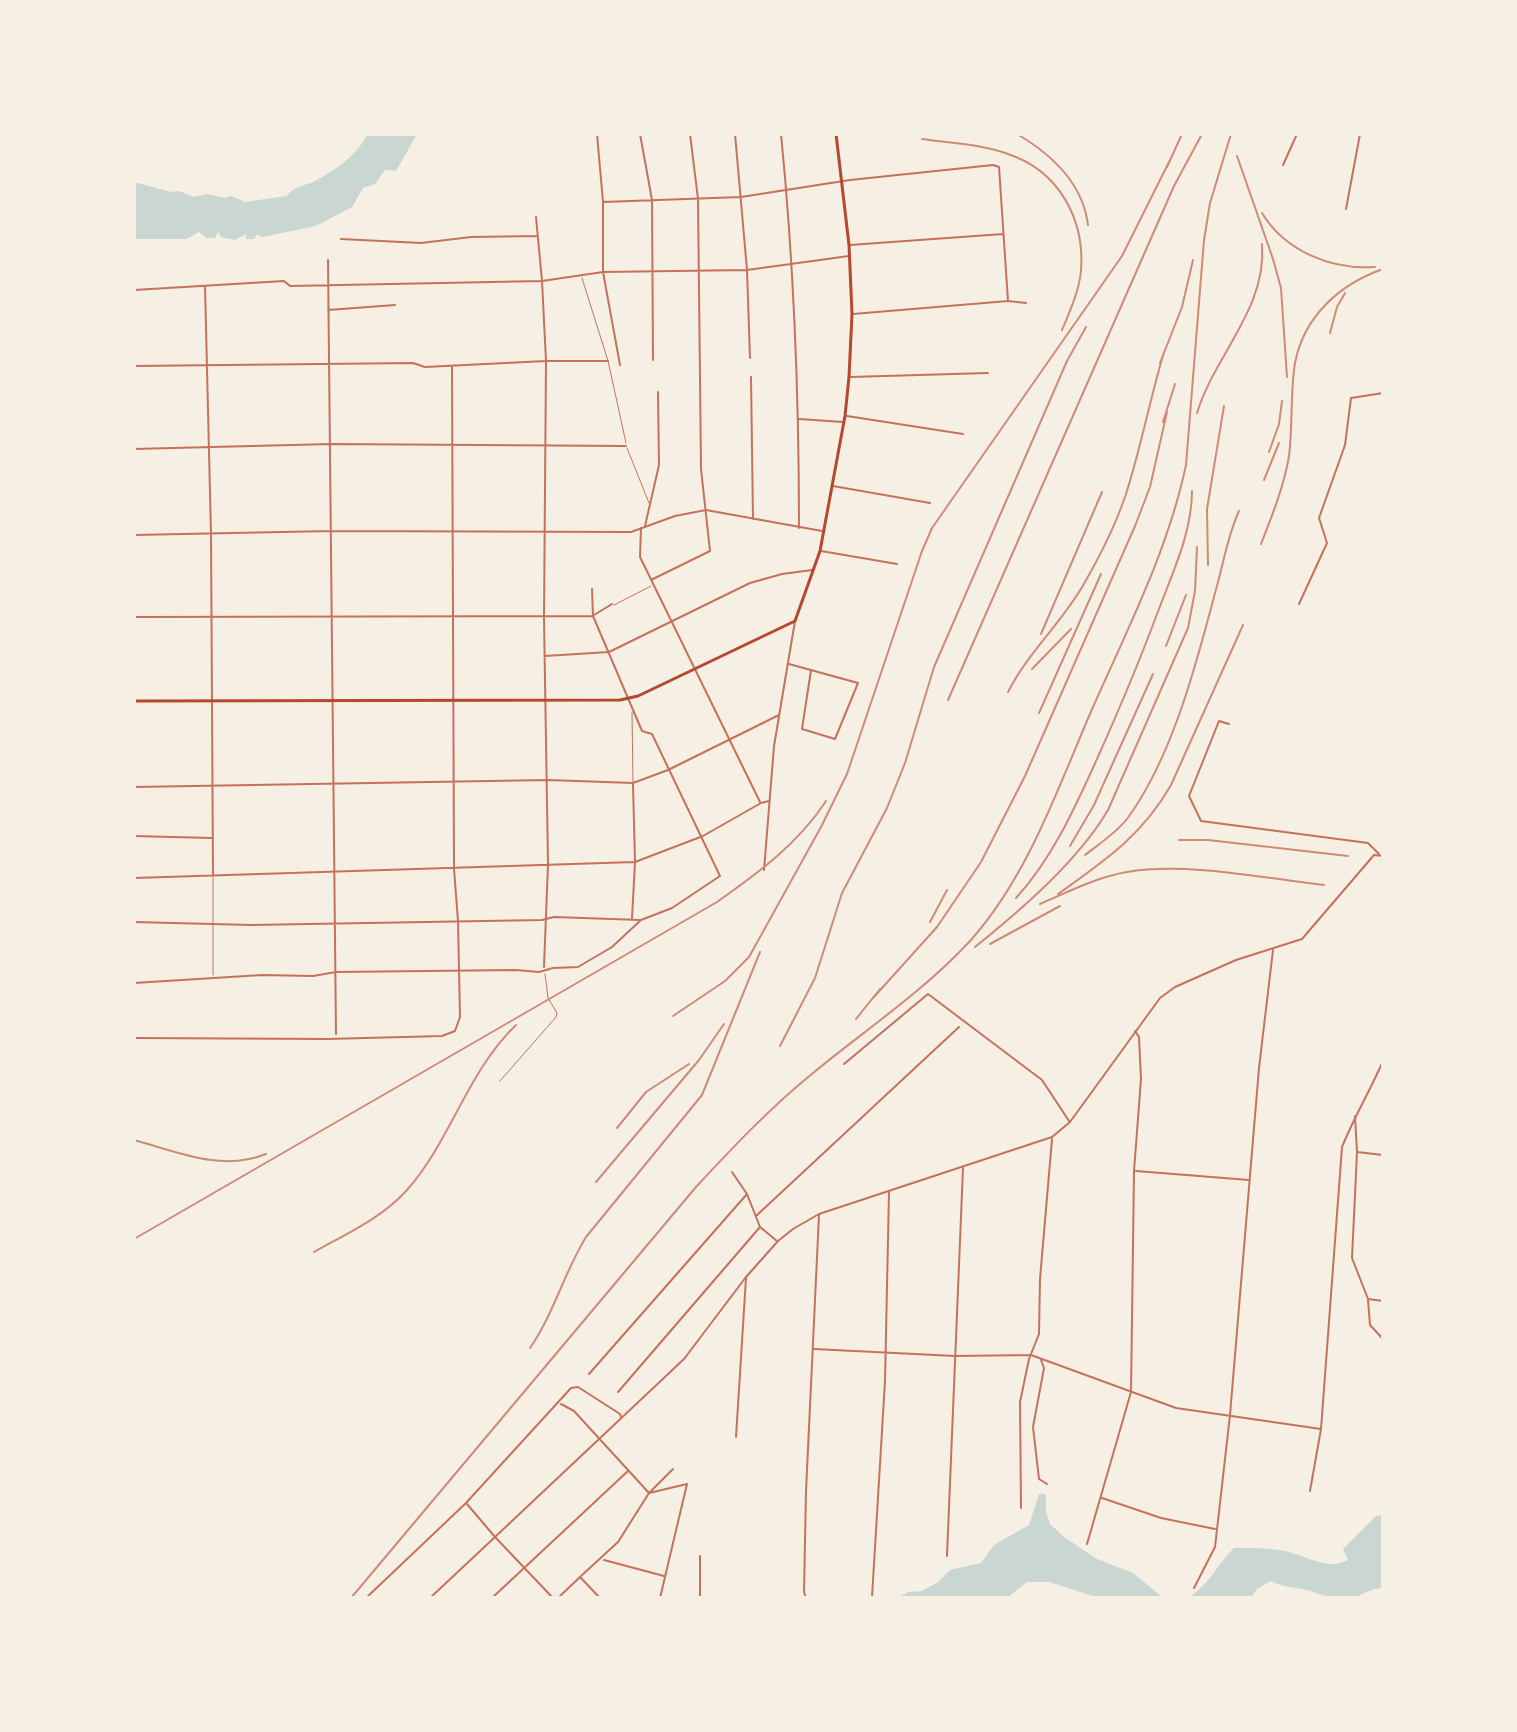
<!DOCTYPE html>
<style>
body{margin:0}
#map{position:relative;width:1517px;height:1732px;overflow:hidden;background:#f6efe4;font-family:Manrope,sans-serif}
canvas{display:block}
.frame{position:absolute;inset:0;border:136px solid #f6efe4;pointer-events:none}
</style>
<div id="map">
<canvas width="1517" height="1732"></canvas>
<div class="frame"></div>
</div>
<script>
const g = document.querySelector('canvas').getContext('2d');
g.lineJoin = 'round';
function fillPath(path, color) {
  g.fillStyle = color;
  g.fill(path, 'evenodd');
}
function strokePath(path, color, width, dash) {
  g.strokeStyle = color;
  g.lineWidth = width;
  g.lineCap = dash ? 'butt' : 'round';
  g.setLineDash(dash || []);
  g.stroke(path);
}
fillPath(new Path2D(`
 M368,134h49l-21,37 -11,-1 -10,14 -12,4 -11,19 -36,19 -54,11 -5,-3 -3,5h-8v-5l-11,6 -14,-3 -3,-5 -3,6h-9l-7,-6 -13,7h-52v-57l37,10 8,-1 15,6 13,-3 18,4 6,-2 14,6 42,-6c6,-10 18,-10 28,-15 21,-11 41,-25 53,-47z
 M1039,1494h7v18l4,12 14,13 33,22 36,14 29,24 6,1h-69l-50,-16h-22l-20,16h-110l11,-6 14,-1 16,-9 12,-12 31,-7 13,-18 35,-20z
 M1383,1515v73c-12,0 -20,7 -31,10 -21,4 -32,-6 -50,-9 -12,-2 -20,-3 -32,-8l-14,9 -5,8h-63c21,-13 29,-33 46,-50 15,0 30,0 46,2 24,3 45,22 68,10l-5,-11 33,-33z`), '#c9d6d2');
strokePath(new Path2D(`
 M582,278l26,83 18,82
 M627,448l22,55
 M213,877v98
 M500,1081l56,-64 1,-4 -9,-15 -3,-24`), '#c5725c', 1);
strokePath(new Path2D(`
 M614,605l37,-19
 M632,712l1,71`), '#c5725c', 1);
strokePath(new Path2D(`
 M597,134l6,68v70l17,93
 M640,134l12,66 1,160
 M735,134l12,136 3,88
 M781,134c13,131 18,262 18,394
 M1283,165l14,-31
 M603,202l138,-5 109,-17 143,-15 6,2 9,134
 M1346,209l14,-75
 M536,217l6,64 4,80 -2,257 4,246 -4,103
 M341,239l80,4 50,-6 66,-1
 M850,245l153,-11
 M328,260l8,774
 M205,286l6,248 2,341
 M134,290l150,-9 6,5 252,-5 61,-9 144,-2 102,-14
 M328,310l67,-5
 M853,314l155,-13 18,2
 M134,366l279,-3 12,4 121,-6h62
 M751,377l2,142
 M850,377l138,-4
 M847,416l116,18
 M799,419l44,3
 M134,449l197,-5 295,2
 M833,486l97,17
 M645,526l14,-61 -1,-73
 M641,528l-1,29 120,245
 M134,535l197,-4 300,1 44,-16 31,-6 116,21
 M821,551l76,13
 M651,580l59,-29 -9,-82 -3,-270 -8,-65
 M1299,604l28,-61 -8,-25 26,-73 6,-47
 M594,615l18,-11
 M134,617l459,-1
 M545,656l64,-4 141,-69 32,-9 30,-4
 M789,664l69,19 -23,56 -33,-10 9,-59
 M1229,724l-10,-3 -30,75 12,25 167,22 11,11
 M134,787l414,-7 85,3 35,-13 111,-55
 M134,836l77,2
 M764,870l10,-124 21,-125
 M134,878l501,-16 68,-26 58,-33 8,-2
 M632,918l3,-56 -2,-78
 M134,922l117,3 291,-5 12,-3 86,3
 M134,983l128,-8 51,1 23,-4 180,-2 23,2 14,-4 25,-1 34,-20 29,-27 31,-12 48,-32 -68,-142 -10,-3 -49,-115 -1,-27
 M134,1038l193,1 115,-3 13,-5 5,-14 -2,-96 -4,-52 -2,-502
 M844,1064l84,-70 114,86 27,41
 M1355,1116l2,36 26,3
 M1357,1152l-5,106 16,41 15,2
 M1136,1171l113,9
 M732,1172l15,22 13,33 17,14
 M756,1216l203,-189
 M1368,1300l2,25 13,14
 M814,1349l141,7 76,-1 145,53 145,21
 M1041,1360l3,8 -11,59 6,52 8,5
 M589,1374l158,-180
 M618,1392l142,-165
 M561,1404l13,7 75,82 24,-24
 M736,1437l10,-159
 M1310,1491l11,-62 21,-282c12,-30 28,-56 41,-86
 M1102,1498l59,20 54,11
 M1021,1508l-1,-106 9,-43 10,-25 1,-55 12,-140
 M1087,1544l44,-152 3,-221 7,-92 -2,-42 -4,-6
 M947,1556l16,-388
 M604,1560l60,16
 M581,1576l37,-34 31,-49 38,-9 -27,114
 M1194,1588l21,-41 15,-132 29,-347 14,-118
 M872,1597l13,-216 4,-189
 M366,1598l100,-95 105,-115 7,-1 42,27 1,3
 M430,1598l65,-61 -28,-33
 M492,1598l136,-127
 M700,1598v-42
 M806,1598l-2,-6 2,-101 13,-276`), '#c5725c', 2);
strokePath(new Path2D(`
 M1351,398l32,-5
 M553,1598l-58,-61 189,-178 62,-82 32,-36 15,-12 26,-15 233,-77 18,-15 90,-124 15,-11 61,-27 66,-21 72,-84 9,1
 M558,1598l22,-21 20,21`), '#c5725c', 2);
strokePath(new Path2D(`
 M134,701l486,-1 18,-4 157,-75 25,-70 25,-135 4,-39 3,-63 -3,-69 -13,-111`), '#b5482f', 3);
strokePath(new Path2D(`
 M1017,134c34,20 66,50 71,91
 M922,139c28,4 59,5 86,15 51,17 77,65 73,117 -2,20 -11,40 -19,59
 M1237,156l36,103 8,29 6,89
 M1167,167l15,-33
 M1262,213c23,38 69,57 113,54
 M1330,333l7,-26 8,-14
 M1160,363l22,-56 11,-47
 M1197,413c18,-59 70,-104 65,-169
 M1163,422l12,-38
 M1269,452l10,-28 3,-23
 M1264,480l15,-37
 M1261,544c11,-28 23,-58 28,-88 4,-31 1,-62 6,-93 9,-47 45,-79 88,-94
 M1208,565l-1,-56 17,-103
 M1041,634l61,-142
 M1166,646l20,-51
 M1032,669l39,-40
 M1008,692c20,-40 55,-70 77,-110 16,-28 31,-58 41,-88 15,-47 24,-95 38,-142
 M948,700l226,-514 28,-52
 M1039,713l62,-139
 M1179,840h29l140,16
 M1070,846l24,-41 59,-131
 M1085,855c14,-11 31,-22 42,-36 45,-61 69,-154 88,-226 8,-27 12,-56 24,-82
 M1058,894c46,-33 84,-58 113,-109l72,-160
 M1016,898c38,-41 62,-97 85,-148 20,-45 39,-90 56,-136 15,-40 35,-81 35,-123
 M1040,904c28,-12 57,-27 87,-32 58,-10 138,6 197,13
 M930,922l17,-32
 M990,944l70,-38
 M975,947c46,-37 103,-86 133,-137l80,-182 7,-37 2,-44
 M873,998l64,-71 44,-65 44,-86 110,-250 15,-39 17,-75
 M673,1016l52,-35 24,-24 72,-130 26,-53 75,-223 10,-23 190,-272 49,-98
 M856,1019l24,-30
 M780,1046l35,-68 27,-85 45,-85 18,-45 29,-96 133,-306 19,-34
 M617,1128l29,-36 43,-28
 M134,1140c44,12 88,32 132,14
 M596,1182l103,-122 25,-36
 M134,1239l583,-337c41,-29 81,-58 109,-101
 M314,1252c32,-18 68,-34 93,-62 44,-50 60,-118 109,-165
 M530,1348c24,-35 34,-75 56,-111l116,-142 58,-143
 M351,1598l345,-411c37,-40 74,-79 117,-114 52,-43 111,-82 157,-132 59,-66 88,-154 123,-234 35,-79 75,-157 93,-242l18,-225 6,-37 21,-69`), '#cf8b77', 2);
</script>
